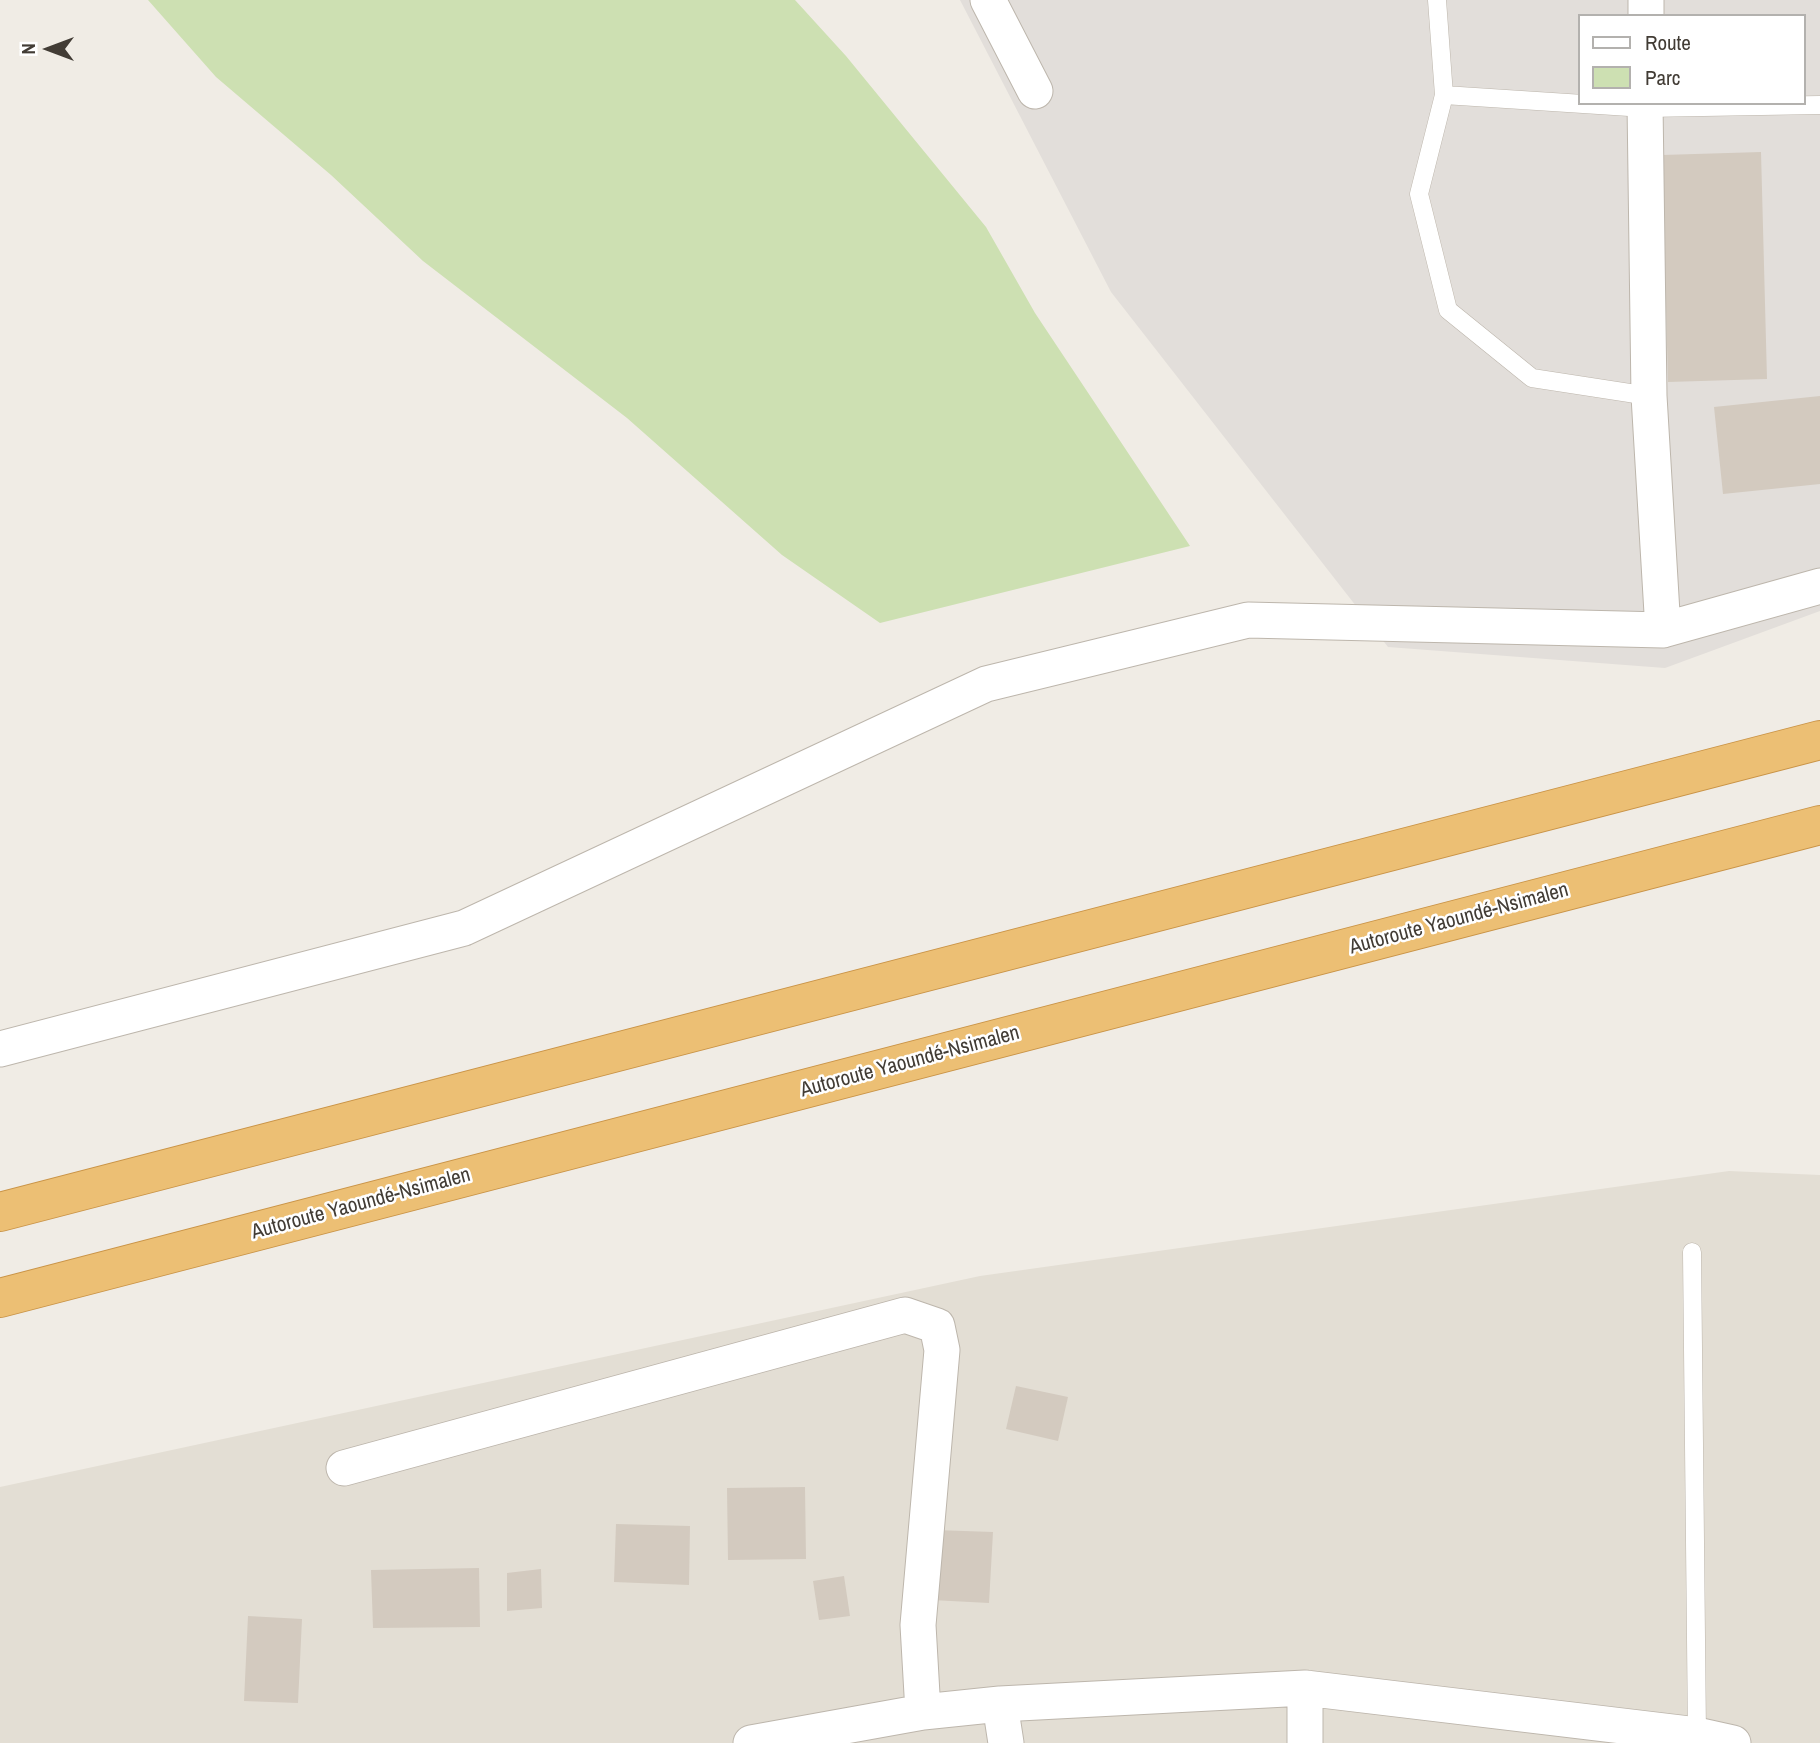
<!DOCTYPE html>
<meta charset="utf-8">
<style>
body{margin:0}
#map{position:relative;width:1820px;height:1743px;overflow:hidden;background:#f0ece5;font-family:"Archivo Narrow",sans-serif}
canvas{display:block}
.legend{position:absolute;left:1578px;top:14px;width:228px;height:91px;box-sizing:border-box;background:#fff;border:2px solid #b3b1ae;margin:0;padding:9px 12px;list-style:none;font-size:21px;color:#423c35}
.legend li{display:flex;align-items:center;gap:14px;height:35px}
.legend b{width:35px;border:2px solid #b3b1ae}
.north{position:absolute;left:14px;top:14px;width:70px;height:70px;-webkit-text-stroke:5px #fff;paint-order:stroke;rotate:270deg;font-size:19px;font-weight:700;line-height:28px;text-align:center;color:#423c35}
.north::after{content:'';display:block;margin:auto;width:24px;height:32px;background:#423c35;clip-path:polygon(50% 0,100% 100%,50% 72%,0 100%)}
</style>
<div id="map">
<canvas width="1820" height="1743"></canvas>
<ul class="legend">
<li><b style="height:9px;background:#fff"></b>Route</li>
<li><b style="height:19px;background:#cde0b2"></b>Parc</li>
</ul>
<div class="north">N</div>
</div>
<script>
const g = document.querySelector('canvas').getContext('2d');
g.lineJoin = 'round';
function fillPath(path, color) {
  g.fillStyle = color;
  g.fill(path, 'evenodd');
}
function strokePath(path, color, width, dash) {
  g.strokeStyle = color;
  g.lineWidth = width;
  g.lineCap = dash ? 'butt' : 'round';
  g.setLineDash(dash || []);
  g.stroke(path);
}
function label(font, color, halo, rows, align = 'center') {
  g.font = font + ' "Archivo Narrow",sans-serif';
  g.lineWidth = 5;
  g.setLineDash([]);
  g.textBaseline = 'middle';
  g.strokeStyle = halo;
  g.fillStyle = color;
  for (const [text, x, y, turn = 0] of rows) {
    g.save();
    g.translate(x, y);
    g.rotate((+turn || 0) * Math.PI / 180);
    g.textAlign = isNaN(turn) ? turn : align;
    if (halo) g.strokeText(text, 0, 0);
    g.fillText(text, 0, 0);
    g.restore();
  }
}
fillPath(new Path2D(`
 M1729,1171l91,4v568h-1820v-256l980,-211z`), '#e3ded4');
fillPath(new Path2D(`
 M960,0h860v611l-155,57 -277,-21 -277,-355zM1580,16h224v87h-224z`), '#e2deda');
fillPath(new Path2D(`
 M148,0h647l51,56 140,171 49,86 155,233 -310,77 -98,-68 -155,-137 -204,-157 -92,-86 -115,-98z`), '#cde0b2');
fillPath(new Path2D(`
 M1761,152l6,227 -99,3 -6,-227z
 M1820,396v88l-97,10 -9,-87z
 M1016,1386l52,11 -10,44 -52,-12z
 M805,1487l1,72 -78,1 -1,-72z
 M616,1524l74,2 -1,59 -75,-3z
 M935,1530l58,2 -4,71 -57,-3z
 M479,1568l1,59 -107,1 -2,-58z
 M541,1569l1,39 -35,3v-38z
 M844,1576l6,40 -31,4 -6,-39z
 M248,1616l54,3 -4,84 -54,-2z`), '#d3cabf');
const service = new Path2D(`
 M1437,0l7,95 -25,99 29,116 84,68 117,18
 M1444,95l201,13 175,-3
 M1692,1252l5,483`);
const minor = new Path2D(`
 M988,0l47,91
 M1646,16v-16
 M1645,103l4,293 14,234
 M0,1049l464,-121 522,-244 262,-64 415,10 157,-44
 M344,1468l561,-153 32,11 5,24 -24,275 5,87
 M1305,1688v55
 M1000,1704l6,39
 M751,1743l172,-31 77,-8 305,-16 392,47 36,8`);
const motorway = new Path2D(`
 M0,1212l1820,-472
 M0,1298l1820,-473`);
strokePath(service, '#bdb6ac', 19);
strokePath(minor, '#bdb6ac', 37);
strokePath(motorway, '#c99346', 40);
strokePath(service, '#fff', 18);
strokePath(minor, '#fff', 35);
strokePath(motorway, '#ecbf74', 38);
label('21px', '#423c35', '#fff', [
 ["Autoroute Yaoundé-Nsimalen",1459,919,-15],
 ["Autoroute Yaoundé-Nsimalen",910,1062,-15],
 ["Autoroute Yaoundé-Nsimalen",361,1204,-15]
]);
</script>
